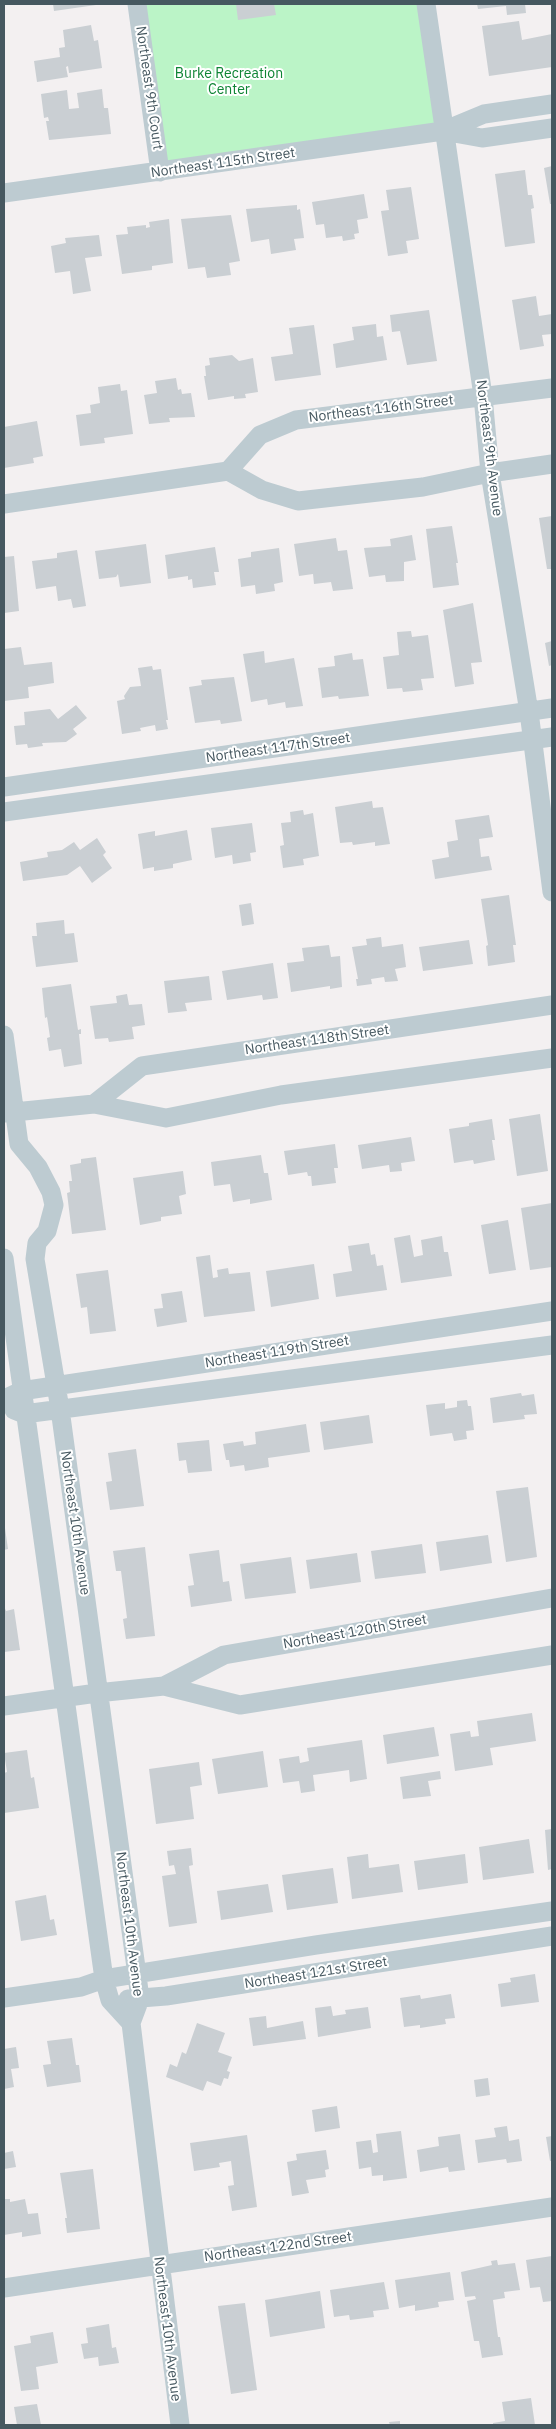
<!DOCTYPE html>
<style>
body{margin:0}
#map{position:relative;width:556px;height:2429px;overflow:hidden;background:#f3f0f1;font-family:"IBM Plex Sans",sans-serif}
canvas{display:block}
.frame{position:absolute;inset:0;border:5px solid #465860;pointer-events:none}
</style>
<div id="map">
<canvas width="556" height="2429"></canvas>
<div class="frame"></div>
</div>
<script>
const g = document.querySelector('canvas').getContext('2d');
g.lineJoin = 'round';
function fillPath(path, color) {
  g.fillStyle = color;
  g.fill(path, 'evenodd');
}
function strokePath(path, color, width, dash) {
  g.strokeStyle = color;
  g.lineWidth = width;
  g.lineCap = dash ? 'butt' : 'round';
  g.setLineDash(dash || []);
  g.stroke(path);
}
function label(font, color, halo, rows, align = 'center') {
  g.font = font + ' "IBM Plex Sans",sans-serif';
  g.lineWidth = 4;
  g.setLineDash([]);
  g.textBaseline = 'middle';
  g.strokeStyle = halo;
  g.fillStyle = color;
  for (const [text, x, y, turn = 0] of rows) {
    g.save();
    g.translate(x, y);
    g.rotate((+turn || 0) * Math.PI / 180);
    g.textAlign = isNaN(turn) ? turn : align;
    if (halo) g.strokeText(text, 0, 0);
    g.fillText(text, 0, 0);
    g.restore();
  }
}
fillPath(new Path2D(`
 M137,4h289l17,127 -283,41z`), '#bbf4c7');
fillPath(new Path2D(`
 M53,4h42l1,1 -42,6z
 M236,4h38l2,11 -38,5z
 M477,4h48l1,9 -19,2 -1,-9 -28,3z
 M519,21l3,19 30,-6v33l-63,9 -7,-50z
 M91,25l3,16 4,-1 4,28 -33,5 -1,-7 -2,1 2,10 -31,5 -3,-21 26,-4 -1,-9 6,-1 -2,-17z
 M102,89l2,19h4l3,26 -62,6 -3,-19h3l-1,-4 -4,1 -3,-24 26,-4 2,19 10,-1 -2,-15z
 M552,166v38h-2l-6,-36z
 M525,170l3,25h4l2,13 -3,1 4,34 -30,4 -10,-73z
 M411,187l8,52 -13,2 2,12 -20,3 -7,-45 8,-1 -3,-20z
 M364,194l4,24 -11,2 2,13 -5,1 1,5 -12,2 -1,-5 -16,2 -2,-14 -8,1 -4,-23z
 M297,205v5l3,-1 4,29 -10,1 2,11 -25,4 -2,-15 -18,3 -5,-33z
 M231,215l9,46 -11,2 2,12 -24,3 -2,-11 -17,2 -7,-50z
 M169,219l4,44 -21,3v4l-30,4 -6,-39 12,-1 -1,-7 19,-2v3l4,-1 -1,-5z
 M99,235l3,21 -17,2 6,33 -18,3 -3,-23 -15,2 -4,-27 15,-3 -1,-5z
 M536,296l3,20 13,-2v20l-10,1 2,11 -24,4 -8,-50z
 M429,310l8,51 -30,4 -7,-34 -8,1 -2,-17z
 M376,324l1,13 6,-1 4,24 -51,8 -3,-24 21,-4 -2,-13z
 M314,325l7,50 -46,6 -4,-24 22,-3 -4,-26z
 M232,355l7,6 14,-3 5,34 -13,2 1,4 -12,1v-3l-26,4 -4,-24h2l-1,-10 5,-1 -1,-7z
 M176,378l2,12 3,-1 1,5 9,-1 4,24 -26,1 1,4 -21,2 -5,-29 13,-2 -2,-12z
 M120,384l1,7 6,-1 6,44 -29,4 1,5 -25,3 -4,-31 15,-2 -1,-8 10,-2 -2,-16z
 M37,421l6,35 -10,2 1,5 -30,5v-41z
 M552,516v53h-5l-8,-51z
 M452,526l6,37h-2l3,22 -26,3 -7,-59z
 M412,535l4,25 -12,2v19l-18,1 -1,-7 -16,2 -5,-29 27,-2 -1,-7z
 M336,538l2,13 9,-1 6,39 -20,2 -2,-9 -17,2 -1,-10 -14,2 -5,-32z
 M146,544l5,39 -31,4 -2,-13 -2,3 -17,2 -4,-28z
 M215,547l4,25h-5l2,13 -23,3 -1,-9 -4,1v-4l-20,3 -3,-24z
 M279,548l4,34 -9,2 1,7 -19,3 -1,-9 -14,2 -3,-28 13,-2v-5z
 M77,550l9,56 -13,2 -2,-9 -13,2 -2,-15 -20,3 -4,-28 25,-3v-5z
 M14,556l5,55 -15,2v-56z
 M473,603l9,59 -11,1 3,21 -19,3 -12,-77z
 M411,631l1,6 16,-2 6,43 -13,1 2,11 -20,2 -1,-4 -15,1 -4,-32 16,-2 -2,-23z
 M552,641v24l-3,1 -4,-23z
 M21,647l3,18 28,-3 2,21 -26,4 1,11 -25,3v-52z
 M264,651l1,12 29,-5 9,48 -17,2 -1,-6 -17,3 -1,-6 -16,3 -8,-48z
 M352,653l1,7 10,-1 6,37 -30,3 -1,-3 -16,2 -4,-30 17,-2 -1,-10z
 M152,666l1,4 8,-1 7,51h-2l2,9 -12,2 -1,-6 -15,3 1,3 -19,3 -5,-33 8,-2 -1,-3 6,-9 11,-1 -3,-18z
 M234,677l8,44 -21,3 -1,-4 -25,3 -6,-36 13,-2 -1,-5z
 M76,705l11,13 -14,11 4,5 -11,8 -24,1 1,3 -15,2 -1,-4 -11,1 -2,-19 11,-1 -1,-13 26,-3 8,10z
 M372,801l1,7 10,-1 7,37 -15,2v-4l-22,3 -1,-3 -12,1 -5,-36z
 M303,810l1,5 9,-2 6,43 -16,3 1,6 -21,3 -3,-22 4,-1 -3,-22 10,-1 -1,-10z
 M489,815l4,22 -14,2 2,18 8,-1 3,14 -57,9 -3,-19 17,-3 -2,-15 11,-2 -3,-20z
 M252,823l4,29 -6,1 1,8 -18,3 -1,-9 -17,3 -4,-30z
 M187,830l5,30 -19,4v4l-19,3v-4l-11,2 -5,-35 17,-3v5z
 M97,838l9,14 -3,3 9,13 -20,15 -12,-17 -13,9 -44,6 -3,-19 28,-5 -1,-5 15,-2 12,-8 6,8z
 M509,895l7,50h-3l2,17 -27,4 -2,-20 2,-1 -7,-46z
 M251,903l3,21 -12,2 -3,-21z
 M64,920l1,14 9,-1 4,29 -42,5 -4,-31h5l-1,-13z
 M381,937l1,10 21,-3 3,23 -11,2 3,12 -13,1 -1,-5 -13,2 1,5 -15,2 -1,-7h2l-6,-32 15,-2 -1,-6z
 M469,940l4,24 -50,7 -4,-24z
 M329,945l2,12 9,-1 2,31 -12,2v-3l-39,6 -4,-29 17,-2 -2,-13z
 M273,963l5,35 -15,2 -1,-5 -35,5 -5,-29z
 M209,976l3,24 -27,3 2,8 -19,2 -4,-32z
 M71,984l7,46 3,-1v5h-2l3,30 -18,3 -3,-18 -12,2 -2,-13 3,-1 -3,-20 -2,1 -3,-30z
 M127,994l2,11 13,-1 3,21 -13,2 2,12 -25,3 -1,-4 -13,1 -5,-33 27,-3 -1,-7z
 M540,1114l8,57 -31,5 -8,-57z
 M492,1119l3,21h-3l3,20 -21,4 -1,-4 -19,3 -5,-34 20,-3v-3z
 M411,1137l4,24 -14,2 1,8 -12,1 -1,-7 -27,4 -4,-24z
 M335,1144l3,24h-4l2,15 -24,3 -1,-10h-3l-1,-4 -19,3 -4,-24z
 M261,1155l3,18h4l4,27 -22,4v-5l-17,3 -3,-18 -16,2 -3,-24z
 M96,1157l10,73 -34,4 -5,-41 3,-1 -1,-11h3l-2,-16 11,-2v-4z
 M183,1171l3,23 -7,2 3,18 -21,3v4l-21,4 -7,-47z
 M552,1203v64l-22,3 -9,-62z
 M508,1220l8,50 -27,4 -8,-49z
 M410,1235l4,22 9,-2 -2,-15 21,-4 2,16h4l4,24 -51,7 -7,-45z
 M369,1243l2,12 4,-1 2,12 6,-1 4,25 -51,7 -3,-23 19,-3 -4,-25z
 M210,1255l3,23 5,-1 -1,-7 11,-2 1,6 21,-2 5,39 -51,6 -8,-60z
 M314,1264l5,35 -48,8 -5,-36z
 M108,1270l8,61 -26,3 -3,-27 -6,1 -5,-34z
 M182,1291l5,31 -30,5 -3,-18 9,-1 -2,-14z
 M521,1393l1,3 12,-2 3,20 -13,1 1,4 -32,4 -3,-25z
 M467,1400l1,6h3l3,24 -8,1 1,8 -13,2 -2,-8 -22,3 -4,-31 19,-2v6l12,-2v-6z
 M369,1415l4,28 -49,7 -4,-28z
 M306,1424l4,28 -42,6 1,9 -24,4 -1,-6 -14,2 -1,-7h-3l-3,-16 20,-3 1,5 12,-2 -1,-12z
 M209,1440l3,31 -24,2 -2,-13 -7,1 -2,-18z
 M136,1449l8,57 -34,4 -4,-28 6,-1 -4,-28z
 M528,1487l9,70 -31,5 -10,-71z
 M5,1528l3,21 -4,1v-21z
 M488,1535l4,28 -52,8 -4,-29z
 M422,1544l4,29 -51,6 -4,-28z
 M145,1547l10,89 -29,3 -3,-20 4,-1 -6,-47h-5l-3,-20z
 M219,1550l4,32 6,-1 3,20 -41,6 -3,-21 6,-1 -5,-31z
 M357,1553l4,29 -51,7 -4,-29z
 M291,1557l5,36 -51,6 -5,-35z
 M4,1606l2,5 8,-2 6,41 -16,2z
 M532,1713l4,28 -46,7 3,17 -38,6 -5,-37 20,-3 1,6 8,-1 -2,-15z
 M434,1727l5,29 -52,8 -4,-29z
 M362,1740l5,39 -17,3 -1,-12 -36,5 2,16 -14,2 -2,-12 -16,2 -4,-24 20,-3 1,7 9,-2 -2,-13z
 M27,1750l4,28 3,-1 5,31 -35,5v-40l3,-1 -3,-19z
 M263,1751l5,36 -50,7 -6,-35z
 M199,1762l3,23 -12,2 4,32 -38,5 -7,-55z
 M440,1771l1,8 -13,2 3,15 -28,3 -3,-22z
 M552,1829v40l-4,1 -3,-40z
 M529,1839l5,34 -51,7 -4,-33z
 M191,1848l2,17 -4,1 8,57 -28,4 -7,-51 14,-2 -2,-9 -5,1 -2,-15z
 M368,1854l1,14 30,-4 4,28 -51,7 -5,-42z
 M465,1854l3,29 -50,7 -4,-29z
 M333,1868l5,35 -51,7 -5,-35z
 M268,1884l5,28 -52,8 -4,-29z
 M46,1895l4,25 4,-1 3,16 -36,6 -6,-40z
 M535,1974l4,28 -38,5 -3,-23 13,-2 -1,-4z
 M451,1994l4,24 -10,1 1,5 -26,4v-3l-16,2 -4,-29 20,-3 1,4z
 M331,2006l2,10 13,-2 -1,-4 23,-3 3,21 -53,9 -3,-29z
 M266,2016l1,12 36,-7 3,18 -53,7 -4,-28z
 M197,2023l28,10 -7,19 14,5 -5,14 3,1 -2,7 -4,-1 -3,8 -14,-5 -4,10 -37,-14 4,-13 7,3 5,-15 4,2z
 M72,2038l4,27h3l2,17 -34,5 -4,-22 8,-1 -4,-23z
 M16,2047l3,21 -8,1 3,18 -10,2v-40z
 M488,2078l2,17 -14,2 -2,-17z
 M337,2106l3,22 -25,4 -3,-22z
 M507,2126l2,15 10,-2 3,22 -15,2 -1,-4 -28,4 -3,-23 21,-3 -2,-9z
 M401,2131l6,47 -24,3v-6l-11,1 -1,-9 -12,2 -3,-27 15,-2 2,13 5,-1 -2,-18z
 M460,2134l5,36 -16,2 -1,-5 -28,5 -3,-22 22,-4 -1,-9z
 M247,2135l10,72 -25,4 -4,-25 6,-1 -3,-24 -12,2 1,4 -26,4 -4,-28z
 M552,2136v25h-2l-4,-24z
 M326,2150l3,19 -4,1 1,7 -20,3 3,13 -17,3 -5,-34 10,-2 -1,-6z
 M13,2151l3,16 -12,2v-16z
 M93,2169l7,60 -33,4 -2,-15h2l-7,-45z
 M4,2199h6v3l15,-3 3,15 10,-1 3,21 -19,3v-5l-18,3z
 M552,2256v45l-9,1 -3,-15 -10,1 -4,-28z
 M497,2260l1,5 17,-2 5,27 -16,2 1,6 -12,2 5,37h2l3,18 -21,3 -3,-17h-5l-7,-40 9,-2 -1,-3 -10,1 -4,-25 31,-7 -1,-4z
 M450,2272l4,28 -16,2 1,5 -24,4v-6l-16,3 -4,-28z
 M384,2282l5,27 -16,2 1,6 -24,3 -1,-5 -15,2 -4,-27z
 M320,2291l5,37 -55,9 -5,-37z
 M245,2303l12,87 -26,4 -13,-88z
 M109,2324l3,24 4,-1 3,16 -20,3 -1,-9 -14,2 -3,-15 7,-1 -2,-15z
 M53,2332l5,31 -22,4 3,22 -18,2 -7,-45 17,-3 -1,-7z
 M531,2398l4,27h-42v-2l12,-2 -3,-19z
 M37,2404l4,21h-24l-3,-18z
 M400,2421v4h-10l-1,-3z`), '#cacfd3');
strokePath(new Path2D(`
 M137,4l23,168
 M426,4l57,392 7,77 39,239 23,180
 M443,131l39,7 70,-10
 M4,193l439,-62 41,-17 68,-10
 M228,471l32,-36 36,-15 256,-32
 M4,504l224,-33 34,19 36,11 125,-14 67,-14 62,-9
 M4,787l548,-79
 M4,812l548,-75
 M4,1035l15,109 19,23 13,25 3,13 -7,26 -10,12 -2,16 25,150 77,566 3,24 -9,24 49,402
 M94,1104l48,-38 410,-61
 M4,1113l90,-9 72,14 115,-23 271,-37
 M4,1258l100,721 6,21 21,23
 M4,1399l17,-8 531,-80
 M14,1410l10,4 528,-69
 M164,1686l60,-31 328,-57
 M4,1706l93,-13 67,-7 76,19 312,-50
 M4,1998l77,-11 23,-8 212,-34 236,-34
 M128,1999l38,-3 386,-60
 M4,2288l548,-81`), '#bdcbd1', 19);
label('14px', '#0e8434', '#fff', [
 ["Burke Recreation",229,74],
 ["Center",229,90]
]);
label('14px', '#465860', '#fff', [
 ["Northeast 9th Court",149,88,82],
 ["Northeast 115th Street",223,163,-8],
 ["Northeast 116th Street",381,409,-7],
 ["Northeast 9th Avenue",489,448,83],
 ["Northeast 117th Street",278,748,-8],
 ["Northeast 118th Street",317,1040,-8],
 ["Northeast 119th Street",277,1352,-9],
 ["Northeast 10th Avenue",75,1523,82],
 ["Northeast 120th Street",355,1632,-10],
 ["Northeast 10th Avenue",129,1924,83],
 ["Northeast 121st Street",316,1973,-9],
 ["Northeast 122nd Street",278,2247,-8],
 ["Northeast 10th Avenue",167,2329,83]
]);
</script>
